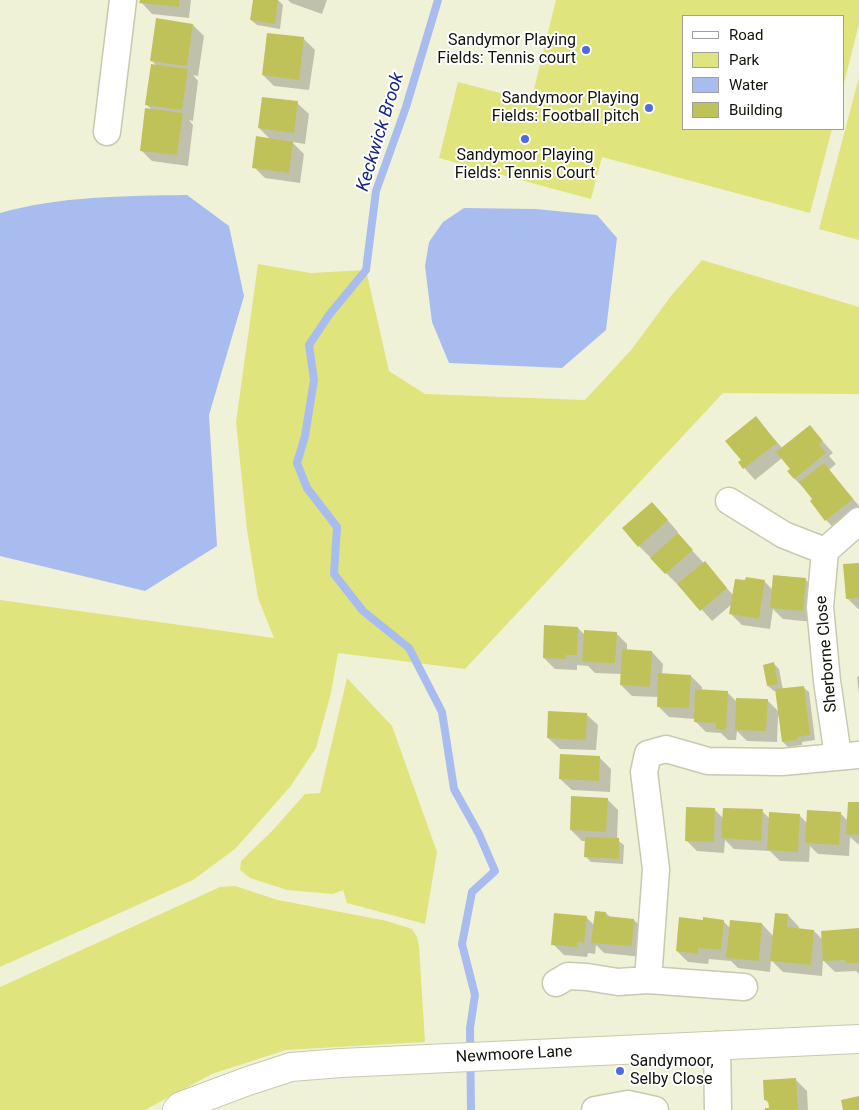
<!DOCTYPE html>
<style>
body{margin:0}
#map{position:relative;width:859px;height:1110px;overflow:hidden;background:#f0f2d8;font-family:Roboto,sans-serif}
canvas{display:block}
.legend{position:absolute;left:682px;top:15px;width:162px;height:115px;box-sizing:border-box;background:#fff;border:1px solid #a0a09d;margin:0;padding:6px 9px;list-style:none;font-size:15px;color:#111209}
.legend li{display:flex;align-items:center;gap:10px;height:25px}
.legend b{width:25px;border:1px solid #a0a09d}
</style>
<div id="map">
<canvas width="859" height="1110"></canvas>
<ul class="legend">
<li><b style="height:6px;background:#fff"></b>Road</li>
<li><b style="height:14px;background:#e0e47d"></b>Park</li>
<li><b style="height:14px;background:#a9bcf0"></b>Water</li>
<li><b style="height:14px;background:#bfc259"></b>Building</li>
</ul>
</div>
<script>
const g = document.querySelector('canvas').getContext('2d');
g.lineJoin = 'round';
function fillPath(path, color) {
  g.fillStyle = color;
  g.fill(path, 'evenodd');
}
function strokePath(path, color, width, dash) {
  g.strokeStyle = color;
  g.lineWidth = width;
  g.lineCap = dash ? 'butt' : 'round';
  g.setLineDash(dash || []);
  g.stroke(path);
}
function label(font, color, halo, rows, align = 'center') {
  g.font = font + ' Roboto,sans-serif';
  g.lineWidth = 4;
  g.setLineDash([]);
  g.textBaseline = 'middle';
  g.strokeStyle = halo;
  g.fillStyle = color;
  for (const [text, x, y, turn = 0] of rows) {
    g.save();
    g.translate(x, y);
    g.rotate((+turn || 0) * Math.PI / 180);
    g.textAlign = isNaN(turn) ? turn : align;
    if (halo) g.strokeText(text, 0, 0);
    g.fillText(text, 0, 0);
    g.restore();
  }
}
fillPath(new Path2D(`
 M556,0h303v24l-16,63v-71h-160v113h149l-22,84 -208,-56 -11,42 -152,-41 19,-76 73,19z
 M859,77v163l-40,-11z
 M702,260l157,47v87l-136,-1 -258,276 -127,-16 -7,40 -15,55 -26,39 -55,62 -42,31 -193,87v-367l274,38 -16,-40 -11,-68 -11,-108 22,-158 52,9 56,-3 23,101 36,23 160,6 47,-51 39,-53z
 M347,678l45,48 45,126 -12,72 -78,-21 -4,-13 -10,4 -46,-4 -37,-12 -10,-8 1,-9 31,-30 33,-37 15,-1z
 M235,886l43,14 109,21 25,8 5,8 2,9 6,96 -139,8 -74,24 -67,36h-145v-123l220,-100z`), '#e0e47d');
fillPath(new Path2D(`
 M187,195l42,31 15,70 -35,119 8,131 -72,45 -145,-35v-343c60,-17 125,-17 187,-18z
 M464,208l72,1 61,6 20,23 -11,92 -44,38 -113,-5 -17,-41 -7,-56 4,-24 14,-20z`), '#a9bcf0');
fillPath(new Path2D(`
 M141,0h50l-2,18 -37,-4 -11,-12z
 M254,0h24l5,5 -3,24 -23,-4 -6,-5z
 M288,0h39l-5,14 -31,-11z
 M193,25l11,11 -6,40 -5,-1 5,6 -5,40 -4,-1 4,5 -5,41 -36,-5 -11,-11 11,-40 -5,-5 10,-39 -6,-6z
 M303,38l12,12 -6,40 -35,-4 -11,-11z
 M297,103l12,11 -4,30 -13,-2 12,12 -4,29 -35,-5 -11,-11 16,-28 -11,-11z
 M756,418l27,31 27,-22 23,26 -4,3 7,8 -7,6 30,36v8l-22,17 -11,-11 -12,-21 -20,-21 -3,-8 -9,-12 -27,22 -15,-17 2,-3z
 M663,515l15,17 -1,2 56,61 31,-14 9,9 32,-11 11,11 -3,32 -30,-3 -10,-10 -3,20 -28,-4 -11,-11 1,-10 -20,17 -34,-38 -1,1 -38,-38z
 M859,564v45h-1l-11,-11z
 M578,628l7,7 31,-2 11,11v7l25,1 11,12 -1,11 29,1 11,11v4l25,1 10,10 30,-2 12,12 -3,-21h-2l-6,-5 -3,-20 9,-2 5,5 4,21 20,-3 6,5 6,48 -13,2v3l-14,2 -5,-5 -3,-26h-2l-1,26 -30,-1 -10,-10 -1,9h-8l-7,-7 -15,-1 -11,-11v-2l-26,-2 -11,-11v-9l-26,-1 -11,-11 1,-11 -27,-1 -7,-7 -11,-1v5l-22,-1 -11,-11z
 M859,676v18l-2,-17z
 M586,714l12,11 -2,25 -36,-1 -12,-11z
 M600,758l11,11 -1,23 -38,-2 -12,-11z
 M607,799l11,11 -1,30 7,5 -1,19 -32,-2 -5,-5v-16h-4l-11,-11z
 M859,804v41l-9,-8 -1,19 -31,-2 -8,-8 -1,16 -29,-1 -10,-10 -36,-2 -9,-9 -1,13 -27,-2 -11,-11 29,-30 8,8 39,-7 8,8 29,-4 8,8 33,-10 8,8z
 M606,913l4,4 24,3 11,11 -3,26 -38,-4 -8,-8 -1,9 -7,-1 -1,4 -23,-2 -11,-11 33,-27 8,8z
 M788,915l11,12v2l15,2 9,9 36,-11v45l-3,-3 -21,1 -12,-12 -1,16 -39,-4 -12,-12 -1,12 -32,-4 -7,-7 -22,-2 -1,5 -20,-2 -11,-11 27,-30h19l7,7 32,-4 12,13z
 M796,1080l11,11 1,19h-42l4,-1v-5l-5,-4z`), '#0003');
strokePath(new Path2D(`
 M438,0l-32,107 -30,84 -10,79 -37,45 -20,30 5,35 -9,56 -8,27 10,25 30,39 -3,47 29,37 46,37 33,64 12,77 25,45 16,37 -23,21 -10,52 13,51 -5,33 1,82`), '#a9bcf0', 8);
fillPath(new Path2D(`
 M140,0h39v7l-40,-4z
 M253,0h25l-3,24 -25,-4z
 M156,18l37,6 -6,42 -37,-5z
 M267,33l37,4 -5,43 -37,-5z
 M151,64l37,5 -6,41 -37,-5z
 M262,97l36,4 -4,32 -36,-5z
 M145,108l38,5 -6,42 -37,-4z
 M256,136l37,6 -4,31 -37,-5z
 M756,416l21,27 -34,26 -5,-7 3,-2 -16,-19z
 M810,425l13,16 -4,3 7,9 -32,26 -7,-8 3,-2 -14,-17z
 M824,463l29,36 -28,22 -15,-20 2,-2 -13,-17z
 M652,502l16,18 -30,27 -16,-19z
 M678,533l15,17 -28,24 -15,-16z
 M705,561l22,27 -27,23 -23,-27z
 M859,563v35l-13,1 -3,-35z
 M773,575l33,3 -3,33 -33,-3z
 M746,577l19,3 -6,39 -30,-5 6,-35 10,1z
 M544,625l34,2 -1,28h-11v4l-23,-1z
 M584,630l33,2 -2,31 -33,-1z
 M622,649l30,2 -2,36 -30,-2z
 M774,662l4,22 -11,2 -4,-21z
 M658,673l33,2 -2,33 -32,-1z
 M804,686l6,49 -13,2v3l-15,2 -7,-53z
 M695,689l33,2 -2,39 -10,-1v-6l-22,-1z
 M736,698l32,1 -2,32 -31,-1z
 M548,711l39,2 -1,27 -39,-2z
 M560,754l40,2 -1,25 -40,-2z
 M571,796l37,2 -2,34 -36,-2z
 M848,802h11v33l-13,-1z
 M686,807l29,1 -1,34 -29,-1z
 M723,808l40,1 -2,32 -40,-3z
 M807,810l34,2 -2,33 -34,-2z
 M769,812l31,2 -2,38 -31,-2z
 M585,837l34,1v21l-35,-2z
 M595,911l11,1v4l28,3 -2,27 -41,-3z
 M554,913l33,3 -3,27 -7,-1v5l-26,-2z
 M775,913l13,1 -1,13 27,3 -3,35 -41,-4z
 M679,917l24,3v-3l21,3 -3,30 -23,-2v6l-22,-3z
 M730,920l32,3 -3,38 -33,-3z
 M859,928v35h-13v-3l-23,1 -2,-30z
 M796,1078l2,32h-33v-2h4l-1,-8h-4l-1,-20z
 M859,1096v14h-16l-2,-10z`), '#bfc259');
const street = new Path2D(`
 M107,132l16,-132
 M729,501l55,34 41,16 34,-30
 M825,551l-5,56 7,74 11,75
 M648,980l8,-111 -12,-97 4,-18 18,-5 42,12 74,1 77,-7
 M556,983l12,-7 19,1 31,5 30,-2 96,7
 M717,1045l1,65
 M595,1110l33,-6 27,6`);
const secondary = new Path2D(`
 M177,1110l4,-4 67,-25 43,-14 50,-4 518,-24`);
strokePath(street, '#c7c9b0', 29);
strokePath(secondary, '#c7c9b0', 30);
strokePath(street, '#fff', 26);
strokePath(secondary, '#fff', 28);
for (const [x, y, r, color] of [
 [586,50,5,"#4d6bdf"],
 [649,108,5,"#4d6bdf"],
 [525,139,5,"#4d6bdf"],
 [620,1071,5,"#4d6bdf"]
]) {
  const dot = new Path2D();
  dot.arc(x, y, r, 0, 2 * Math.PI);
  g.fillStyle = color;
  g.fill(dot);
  strokePath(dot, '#fff', 2);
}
label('16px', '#111209', '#fff', [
 ["Sandymor Playing",576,41],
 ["Fields: Tennis court",576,59],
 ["Sandymoor Playing",639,99],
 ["Fields: Football pitch",639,117],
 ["Sandymoor Playing",525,156,"center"],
 ["Fields: Tennis Court",525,174,"center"],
 ["Sandymoor,",630,1062,"left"],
 ["Selby Close",630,1080,"left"]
], 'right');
label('16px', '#111209', '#fff', [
 ["Sherborne Close",827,654,-95],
 ["Newmoore Lane",514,1055,-3]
]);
label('italic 18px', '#182484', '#fff', [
 ["Keckwick Brook",381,132,-73]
]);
</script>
